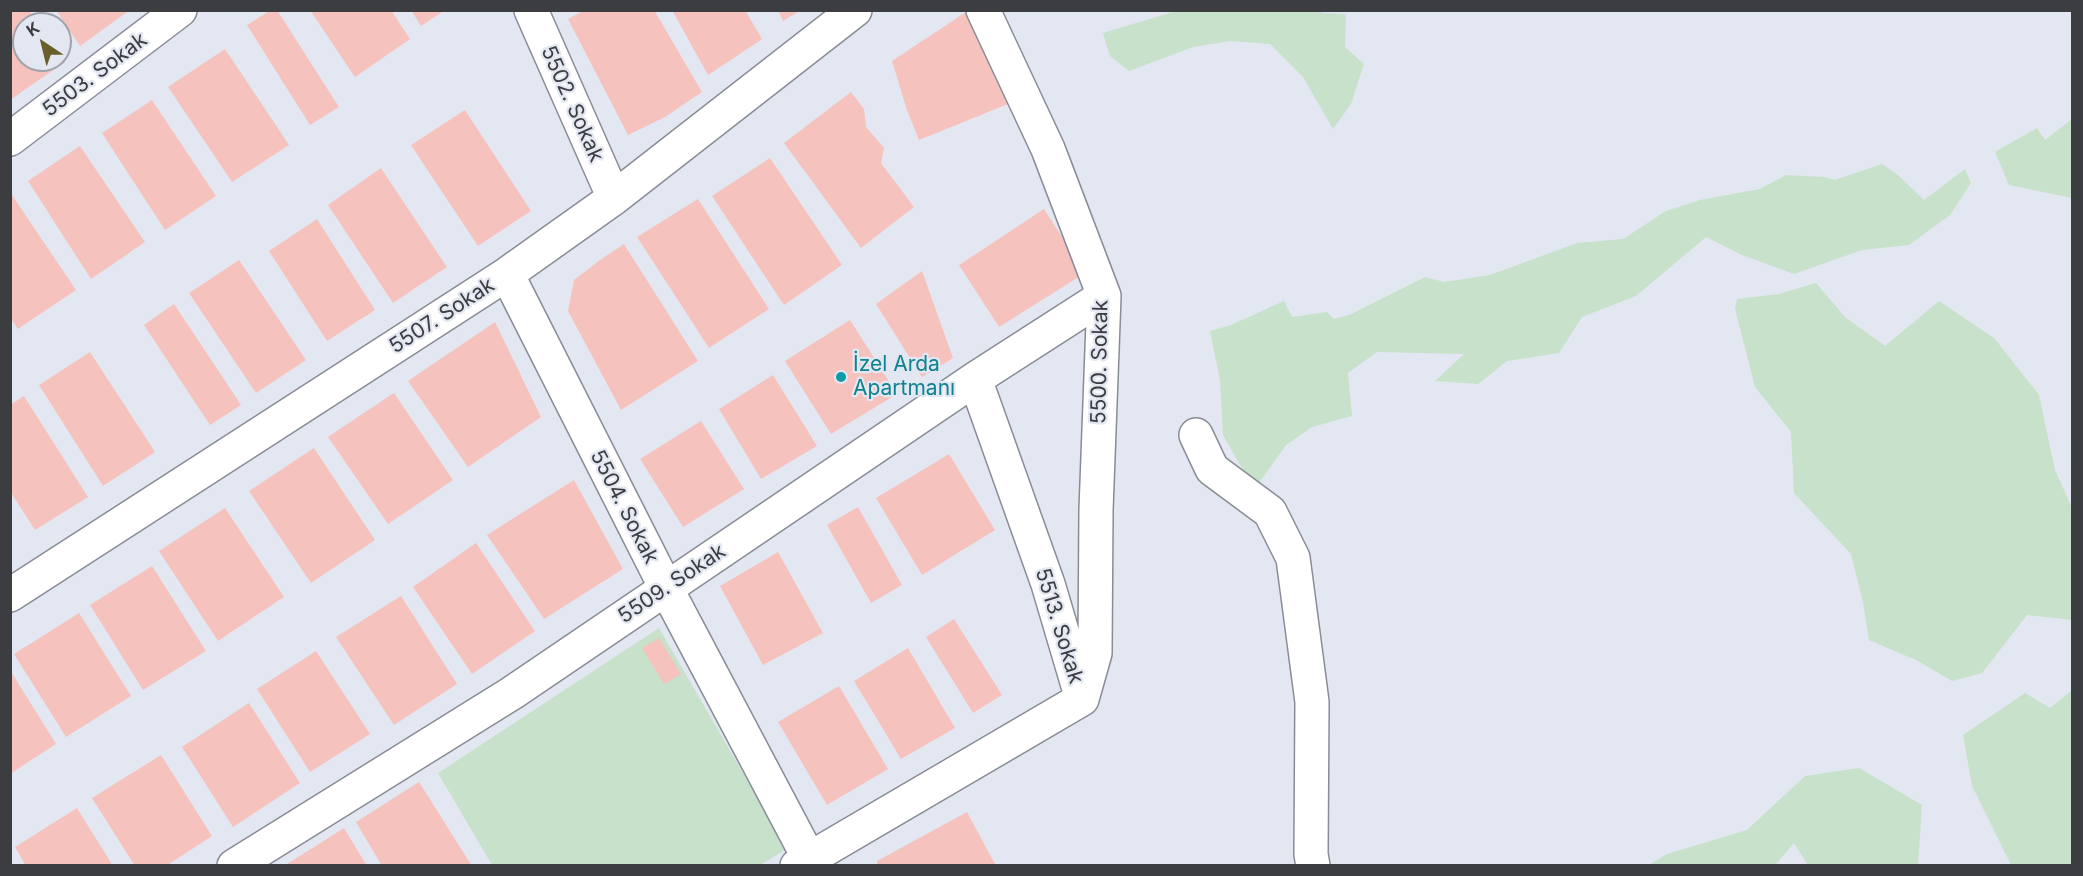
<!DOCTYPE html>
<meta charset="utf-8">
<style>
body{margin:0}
#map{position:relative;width:2083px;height:876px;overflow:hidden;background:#e3e7f1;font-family:Inter,sans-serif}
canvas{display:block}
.frame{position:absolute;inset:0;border:12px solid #3b3d41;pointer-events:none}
.north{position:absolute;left:12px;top:12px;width:60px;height:60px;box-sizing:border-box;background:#e3e7f1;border:2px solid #a0a3ab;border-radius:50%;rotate:325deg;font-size:16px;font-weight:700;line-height:24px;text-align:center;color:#3b3d41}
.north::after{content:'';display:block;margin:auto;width:21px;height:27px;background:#6a5e2b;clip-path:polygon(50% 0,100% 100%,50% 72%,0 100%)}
</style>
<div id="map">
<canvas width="2083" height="876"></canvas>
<div class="frame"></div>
<div class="north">K</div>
</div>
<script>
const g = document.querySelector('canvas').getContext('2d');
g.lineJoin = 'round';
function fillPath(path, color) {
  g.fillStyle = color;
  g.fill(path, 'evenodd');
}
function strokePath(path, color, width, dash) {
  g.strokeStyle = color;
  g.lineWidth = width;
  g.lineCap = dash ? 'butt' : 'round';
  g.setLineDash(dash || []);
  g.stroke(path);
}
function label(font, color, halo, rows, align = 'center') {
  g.font = font + ' Inter,sans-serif';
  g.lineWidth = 4.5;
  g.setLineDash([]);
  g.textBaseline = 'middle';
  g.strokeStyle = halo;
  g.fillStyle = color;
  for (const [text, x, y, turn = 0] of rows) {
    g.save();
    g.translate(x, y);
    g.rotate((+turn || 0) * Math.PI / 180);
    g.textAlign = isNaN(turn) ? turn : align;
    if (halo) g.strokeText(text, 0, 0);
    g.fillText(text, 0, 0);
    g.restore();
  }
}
fillPath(new Path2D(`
 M1176,11l148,-1 -3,3 25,1 -1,33 19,17 -13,40 -18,25 -30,-52 -33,-33 -40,-3 -37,6 -64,24 -19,-15 -7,-23z
 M2072,119v79l-63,-13 -14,-33 42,-24 8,12z
 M1882,164l16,11 26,25 41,-31 6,14 -21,32 -41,30 -47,5 -68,24 -52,-19 -36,-18 -70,59 -54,21 -23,36 -52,8 -29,23 -43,-3 29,-27 -87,-2 -29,21 4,43 -40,11 -26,18 -27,38 -15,-11 -21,-37 -3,-55 -10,-49 21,-6 53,-24 8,16 35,-5 7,7 15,-4 76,-38 19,5 46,-7 87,-32 46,-4 43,-28 34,-11 60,-11 26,-14 38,2 11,3z
 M1816,283l29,34 40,29 54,-45 55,37 45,57 16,75 17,38v112l-45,-5 -45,58 -30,8 -34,-20 -49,-21 -6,-38 -12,-48 -57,-61 -3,-61 -36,-45 -20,-78 2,-10 42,-5z
 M659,628l128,221 -27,16h-268l-54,-92z
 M2072,690v175h-61l-39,-79 -9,-51 62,-42 25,15z
 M1859,768l63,37 -4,60h-110l-14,-22 -19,22h-126l18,-11 80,-24 58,-54z`), '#c7e1cb');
fillPath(new Path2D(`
 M10,10h19l9,14h-14v36h36v-5l5,7 -55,38z
 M56,10h74l-50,36z
 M271,10h6l62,97 -29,18 -63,-100z
 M310,10h81l19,29 -55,38z
 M411,10h34l-24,16z
 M585,10h69l48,82 -37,25 -37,18 -60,-116z
 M672,10h73l17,29 -54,36z
 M778,10h23l-18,11z
 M969,10l39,94 -89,36 -12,-30 -15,-49z
 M225,49l64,96 -57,37 -64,-95z
 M851,92l13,17 2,18 18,21 -3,15 33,44 -53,41 -77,-105z
 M152,100l64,96 -51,34 -63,-97z
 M465,110l66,101 -53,35 -67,-101z
 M80,146l65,96 -54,37 -63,-98z
 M770,158l72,107 -58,40 -72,-109z
 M381,168l66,99 -54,36 -65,-98z
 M10,192l66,98 -58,39 -8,-12z
 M698,199l71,110 -60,39 -72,-111z
 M1044,209l41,64 -86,54 -40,-62z
 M317,219l58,91 -48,31 -58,-90z
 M624,244l74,117 -77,49 -53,-99 6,-31 26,-20z
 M239,260l67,100 -50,33 -67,-100z
 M922,271l31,87 -31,19 -46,-73z
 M174,304l67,101 -31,20 -66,-100z
 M850,320l47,74 -66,40 -46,-73z
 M495,322l46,95 -73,50 -60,-86z
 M90,352l65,100 -52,34 -64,-101z
 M773,375l44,71 -56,33 -42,-70z
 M394,393l59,87 -65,44 -60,-87z
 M24,396l64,101 -53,33 -25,-39v-86z
 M701,421l43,68 -61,38 -43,-68z
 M314,448l61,92 -64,43 -62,-92z
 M949,454l46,76 -73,45 -46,-77z
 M574,480l49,89 -79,50 -57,-84z
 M858,507l44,78 -31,18 -44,-78z
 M225,508l59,89 -66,44 -59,-90z
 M476,543l59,88 -63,43 -59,-87z
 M778,552l45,81 -60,32 -43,-79z
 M152,566l54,85 -63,39 -53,-85z
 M401,596l56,88 -63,41 -58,-88z
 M79,613l52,83 -65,41 -52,-83z
 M954,619l48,76 -29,18 -47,-76z
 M659,638l22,36 -17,10 -22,-36z
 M908,648l47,80 -54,31 -47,-78z
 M316,651l54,83 -60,38 -53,-83z
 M10,670l46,74 -46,30z
 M839,686l49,83 -61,36 -49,-83z
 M249,703l51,80 -67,44 -51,-80z
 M161,755l51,81 -46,30h-31l-43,-68z
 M419,782l53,84h-90l-26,-44z
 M77,808l36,58h-87l-11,-19z
 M967,812l29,54h-119v-5z
 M344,828l23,38h-83z`), '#f6c2be');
const minor = new Path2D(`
 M531,10l83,188
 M983,10l65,139 56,147 -8,214 -1,143 -13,46
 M10,139l170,-129
 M507,274l159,314 147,278
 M975,379l73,205 34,115
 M1196,435l16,34 58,43 23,46 19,144 -1,152 2,12
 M10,595l497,-321 107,-76 241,-188
 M234,866l278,-173 463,-314 129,-83
 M797,866l285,-167`);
strokePath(minor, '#888c95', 36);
strokePath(minor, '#fff', 33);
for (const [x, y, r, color] of [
 [841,377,6,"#0f9aa8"]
]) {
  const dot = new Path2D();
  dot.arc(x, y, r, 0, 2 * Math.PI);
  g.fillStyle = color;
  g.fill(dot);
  strokePath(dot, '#e3e7f1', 2);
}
label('21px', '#3b3d41', '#e3e7f1', [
 ["5503. Sokak",95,75,-37],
 ["5502. Sokak",572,104,66],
 ["5507. Sokak",442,316,-33],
 ["5500. Sokak",1100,362,-89],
 ["5504. Sokak",624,507,63],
 ["5509. Sokak",672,584,-34],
 ["5513. Sokak",1059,626,73]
]);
label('21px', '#0d838f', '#e3e7f1', [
 ["İzel Arda",853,365],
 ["Apartmanı",853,389]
], 'left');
</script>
